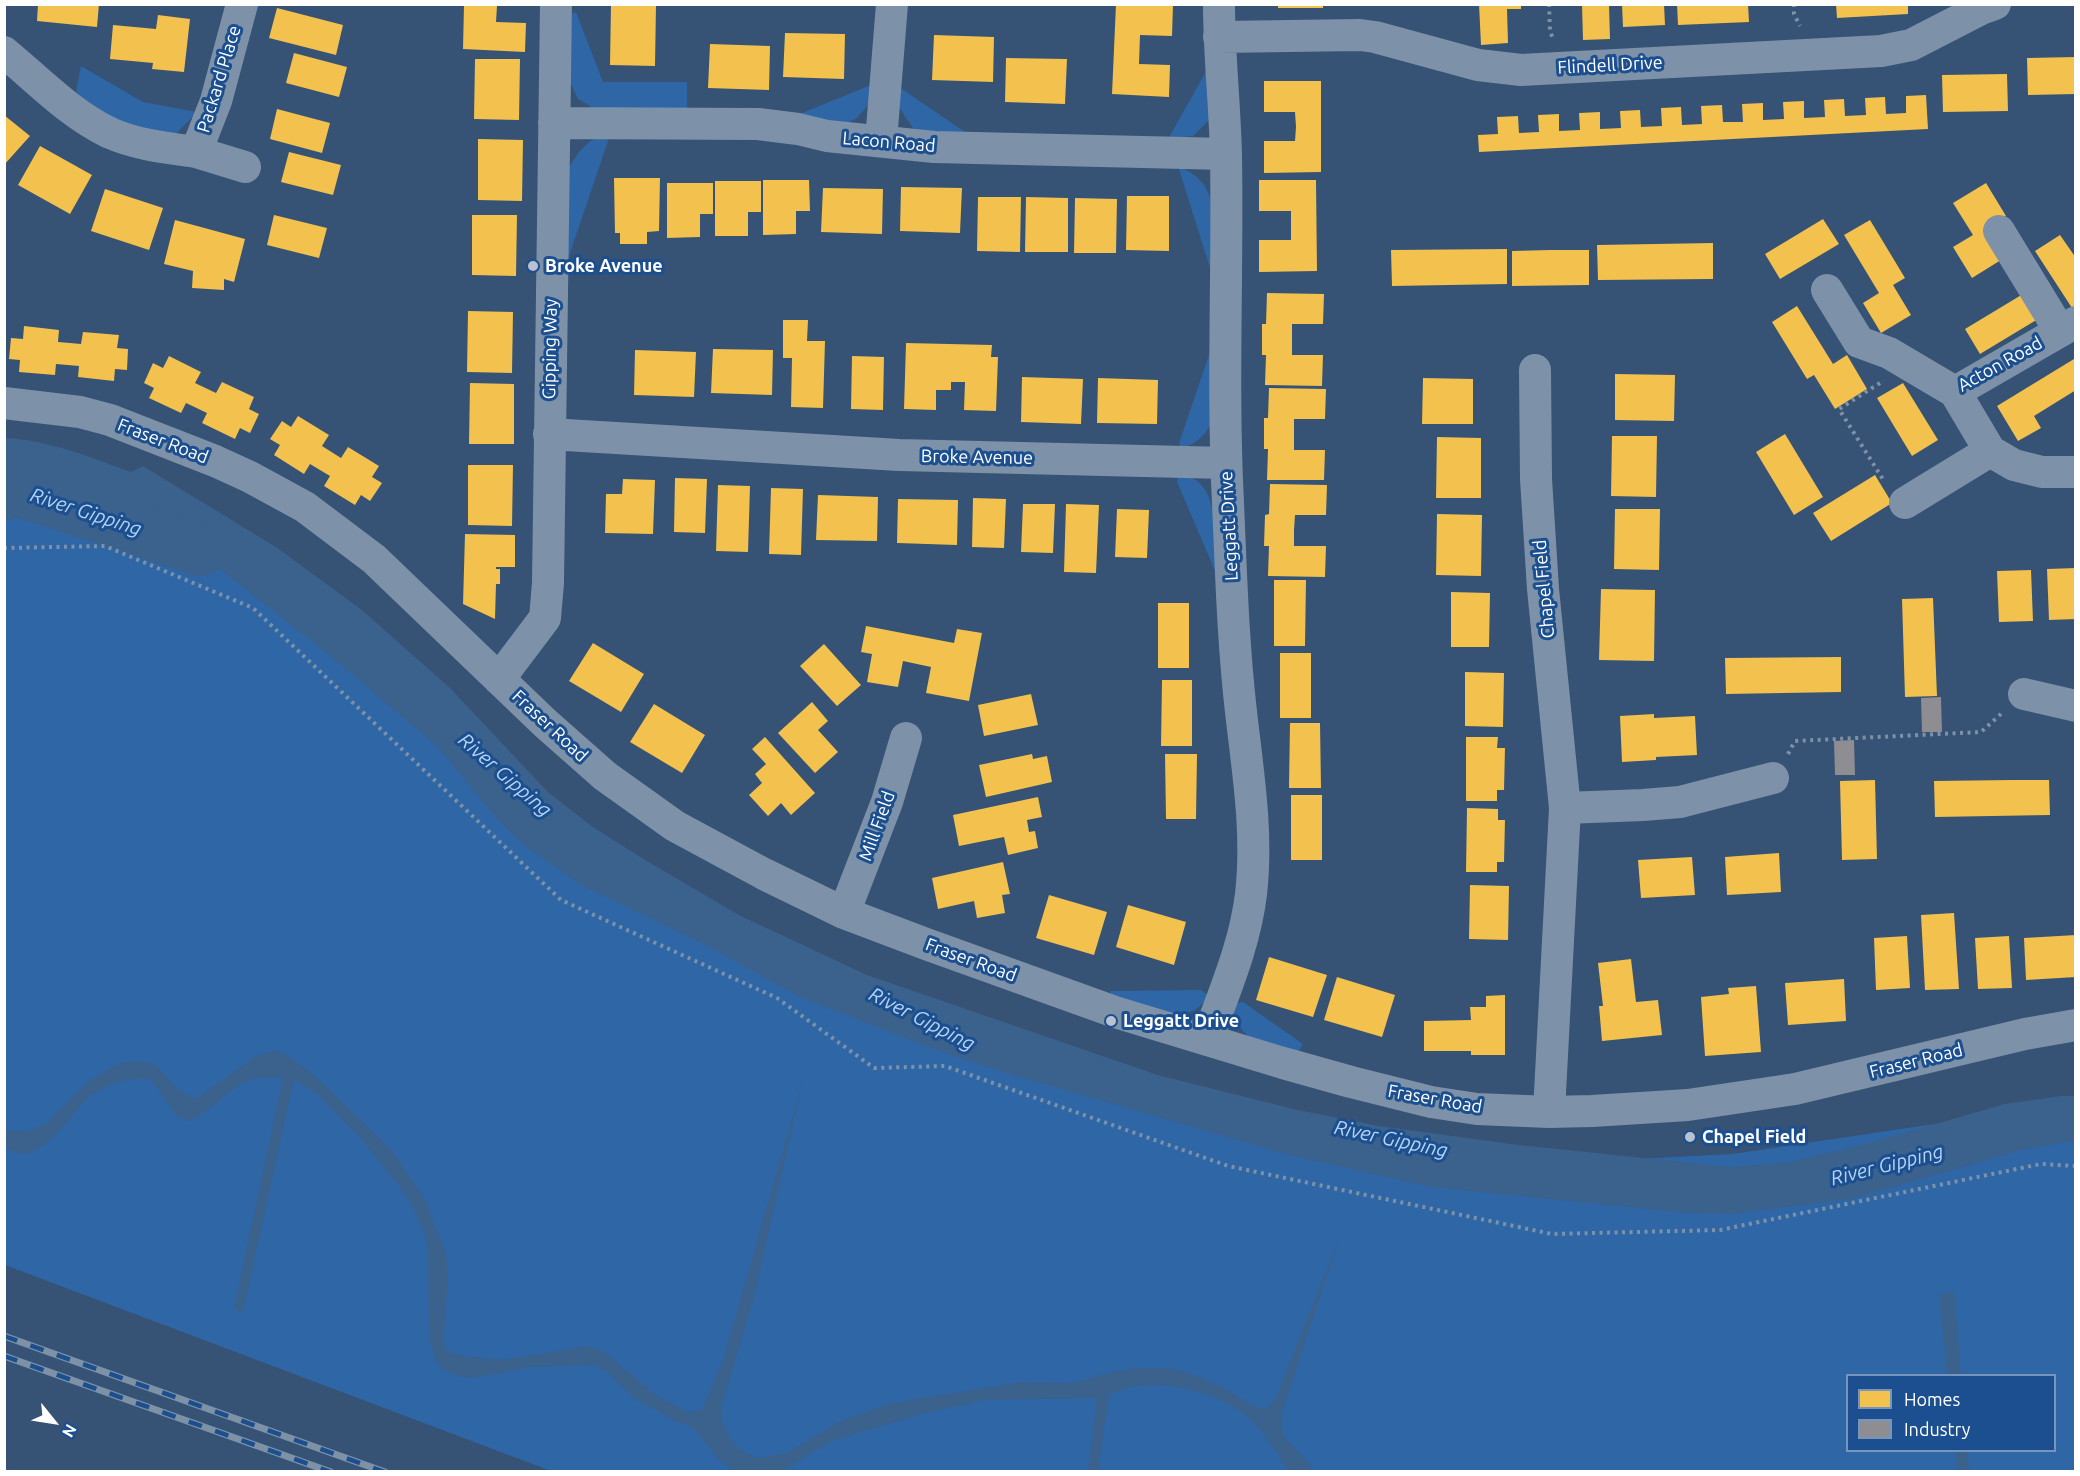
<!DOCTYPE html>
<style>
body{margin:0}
#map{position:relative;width:2080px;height:1476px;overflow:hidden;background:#365274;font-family:Ubuntu,sans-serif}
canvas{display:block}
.frame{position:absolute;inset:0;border:6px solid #fff;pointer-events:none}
.legend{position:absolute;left:1846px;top:1374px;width:210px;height:78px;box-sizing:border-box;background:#1b4f8f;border:2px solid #7695bc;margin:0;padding:8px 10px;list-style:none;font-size:18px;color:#fff}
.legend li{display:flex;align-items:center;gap:12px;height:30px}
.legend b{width:30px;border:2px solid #7695bc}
.north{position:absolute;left:24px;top:1392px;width:60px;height:60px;-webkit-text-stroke:4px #1b4f8f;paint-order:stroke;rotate:120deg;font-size:16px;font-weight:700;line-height:24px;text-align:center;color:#fff}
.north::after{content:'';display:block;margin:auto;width:21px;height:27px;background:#fff;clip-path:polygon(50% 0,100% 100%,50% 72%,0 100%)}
</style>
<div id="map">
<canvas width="2080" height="1476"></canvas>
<div class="frame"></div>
<ul class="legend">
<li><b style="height:16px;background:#f2c14e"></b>Homes</li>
<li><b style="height:16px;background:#8d8d92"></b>Industry</li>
</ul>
<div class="north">N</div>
</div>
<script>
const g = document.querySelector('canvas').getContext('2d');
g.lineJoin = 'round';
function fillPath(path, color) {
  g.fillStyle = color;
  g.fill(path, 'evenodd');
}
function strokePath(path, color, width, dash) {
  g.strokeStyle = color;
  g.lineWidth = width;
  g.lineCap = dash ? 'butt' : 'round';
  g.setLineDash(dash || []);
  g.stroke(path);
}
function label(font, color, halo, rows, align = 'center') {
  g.font = font + ' Ubuntu,sans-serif';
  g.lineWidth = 6;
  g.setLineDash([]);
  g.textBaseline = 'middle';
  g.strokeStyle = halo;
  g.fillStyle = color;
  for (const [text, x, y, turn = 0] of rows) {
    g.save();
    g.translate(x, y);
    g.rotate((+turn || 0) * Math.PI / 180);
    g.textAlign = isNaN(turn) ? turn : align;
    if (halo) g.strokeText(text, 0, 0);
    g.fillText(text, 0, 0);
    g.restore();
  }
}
fillPath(new Path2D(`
 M576,12l27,70h84v26h-94l-15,-9 -9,-19 3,-66z
 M81,66l62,36 54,10 -21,22 -46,-4 -42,-23 -12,-16z
 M1208,68l1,52 -16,16 -25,3z
 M871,85l1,10 -5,11 -10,12 -10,5 -55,-6z
 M896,85l72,49h-43l-12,-6 -17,-25z
 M598,138h11l-42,124 2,-95 10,-15 11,-11z
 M1178,166c35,15 35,36 36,70 0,16 0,32 1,48z
 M1210,352l3,67c-7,17 -16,24 -32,30l-2,-6z
 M1178,476c5,0 10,0 14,2 29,14 23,69 24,95l-39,-91z
 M4,500l267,83 309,268 383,180 518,136 251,-13 243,-36 100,-6v359h-1524l-546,-206zM1848,1376h206v74h-206z
 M1201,990l7,5c-6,14 -20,20 -35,20l-62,-17 -1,-7z
 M1243,1002l60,42 -7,12c-31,-11 -60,-14 -63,-52z`), '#2f66a5');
fillPath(new Path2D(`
 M5,438c44,2 85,19 126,34l12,-6 133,81 86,63 88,78 98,104 45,35 49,31 97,57 128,60 291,100 140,35 81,16 140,19 212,22 54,-4 81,-19 139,-40 56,-8h14v45l-50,8 -174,50 -121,15 -41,-1 -257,-26 -139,-31 -287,-83 -83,-28 -125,-49 -88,-49 -127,-61 -57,-39 -27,-26 -61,-74 -105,-89 -112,-88 -66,-34 -52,-20 -36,-7 -29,1 -33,11z
 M276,1051l11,4 30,23 74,72 33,48 22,55 2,27 -5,62 4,8 8,5 46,5 89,-14 15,7 51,42 31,17 14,-1 22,-50 80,-281 -49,217 -33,111 1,13 9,19 10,10 15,8 29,-4 55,-33 52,-18 130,-21 52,1 25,-8 36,-7h31l18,3 38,16 34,20 11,2 9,-11 63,-160 -58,178 2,19 28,31 2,5h-24c-12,-17 -23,-37 -38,-51 -32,-30 -104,-47 -142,-25l-11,76h-10l9,-73 -112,2 -64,14 -90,27 -48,30 -48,1 -17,-13 -24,-31 -17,-6 -42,-23 -28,-27 -12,-7 -64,2 -60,11 -14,-2 -14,-7 -7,-8 -7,-22 -1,-91 -4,-17 -15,-32 -46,-58 -45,-46 -24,-16 -51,233 -9,-3 49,-232c-12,0 -25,-1 -37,5 -21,9 -36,31 -58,39l-12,-6 -25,-35c-21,-4 -50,5 -65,20 -15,15 -38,50 -59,53 -9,1 -16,-2 -22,-6v-17l22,2 19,-8 43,-43 31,-18 15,-2 20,3 24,26 16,9 63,-44z
 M1954,1292l7,83h-14l-8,-81z
 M1955,1451h12l2,20h-12z`), '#3b618d');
fillPath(new Path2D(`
 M38,4h61l-2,23 -60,-6z
 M611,4l45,1 -1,61 -45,-1z
 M1116,4l57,1 -1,31 -32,-1 -1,29 31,1 -1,32 -57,-3z
 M1278,4h45v4h-45z
 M1479,4h42v5h-14l1,34 -27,2z
 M1582,4h27l1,35 -27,1z
 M1664,4l1,21 -42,2 -1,-22z
 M1677,4h71l1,18 -71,3z
 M1836,4h72v10l-71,4z
 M464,5l33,1 -1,16 30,1 -1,29 -62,-3z
 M277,8l66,17 -7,30 -67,-17z
 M158,15l32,4 -6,53 -32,-3 1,-6 -43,-4 3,-34 43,4z
 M785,33l60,1 -1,45 -61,-2z
 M934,35l60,2 -1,45 -61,-2z
 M710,44l60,2 -1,44 -61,-2z
 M294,53l53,14 -8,30 -53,-14z
 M2076,57v37l-48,1 -1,-37z
 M1006,58l61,1 -2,45 -60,-2z
 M475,59h45l-1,61 -45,-1z
 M2007,74l1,37 -65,1 -1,-37z
 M1264,81h57v91l-57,1v-32h31l1,-14 -1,-15h-31z
 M1926,95l2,34 -449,23 -1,-17 20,-1 -1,-17 21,-1 1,17 20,-1 -1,-17 21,-1v17l21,-1 -1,-17 21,-1v17l21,-1 -1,-17 20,-1 1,17 21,-1 -1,-18 20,-1 1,18 20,-1 -1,-18 21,-1 1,17h20l-1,-18 21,-1v17l21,-1 -1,-17 21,-1v17l21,-1 -1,-17 20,-1 1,17 21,-1 -1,-17 20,-1 1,17 20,-1v-17z
 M277,109l53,14 -8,30 -52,-14z
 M4,115l26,21 -26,29z
 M478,139l45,1 -1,61 -44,-1z
 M40,146l52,29 -22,39 -52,-29z
 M289,152l52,13 -8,30 -52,-13z
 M614,178h46l-1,53 -12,1v12h-27v-11h-5z
 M763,180h46l1,31h-14v23l-33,1z
 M1259,180h57l1,91 -58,1v-32h32v-29h-32z
 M715,181h46v31h-13v24h-33z
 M667,183h46v31h-13v23l-33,1z
 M1986,183l20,33 -23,13 18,31 -29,18 -19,-31 20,-12 -20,-32z
 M901,187l61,1 -2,45 -60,-2z
 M823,188l60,1 -1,45 -61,-2z
 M105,189l58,19 -14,42 -58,-19z
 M1127,196h42v55l-43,-1z
 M978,197h43l-1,55 -43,-1z
 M1026,197l42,1v54h-43z
 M1075,198l42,1 -1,54h-42z
 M274,215l53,13 -8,30 -52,-13z
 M472,215h45l-1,61 -44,-1z
 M1823,219l16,25 -59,35 -15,-25z
 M175,220l70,19 -11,43 -10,-3v11l-32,-2 1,-17 -29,-7z
 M1870,220l35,58 -12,7 18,30 -30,18 -18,-30 16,-10 -35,-58z
 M2060,235l16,23v48l-4,2 -37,-57z
 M1713,243v36l-115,1 -1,-35z
 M1507,249v35l-115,2 -1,-36z
 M1550,250h39v35l-77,1v-35z
 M1267,293l57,1 -1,30h-31v31h31l-1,31 -57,-1 1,-30h-4v-31h4z
 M2023,294l15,25 -58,35 -15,-25z
 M1797,306l36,58 14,-9 20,34 -32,20 -21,-34 -7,4 -35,-57z
 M468,311l45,1 -1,61 -45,-1z
 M783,320h25l-1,21h18l-2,67 -32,-1 1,-49h-9z
 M24,326l35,4 -1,12 12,1 11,1 2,-12 36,3 -2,13 11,1 -1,21 -12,-1 -1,12 -36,-4 1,-11 -23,-2 -1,11 -36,-3 1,-12 -11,-1 2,-21 12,1z
 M906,343l86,2 -1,12h7l-2,54 -32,-1 1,-28h-14v8h-15v20l-32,-1z
 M713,349l60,1 -1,45 -61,-2z
 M635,350l61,2 -2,45 -60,-2z
 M169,356l32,16 -6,11 21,10 6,-11 32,15 -5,12 10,5 -9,19 -10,-5 -5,11 -33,-16 5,-10 -21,-10 -5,10 -32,-15 5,-10 -10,-5 9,-20 10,5z
 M852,356l32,1 -1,53 -32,-1z
 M2074,359l2,3v28l-42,26 7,12 -23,13 -21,-35z
 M1615,374l60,1 -1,46 -59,-1z
 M1022,377l61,2 -2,45 -60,-2z
 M1098,378l60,2 -1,44 -60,-1z
 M1423,378l50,1v45h-51z
 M470,383l44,1v60h-45z
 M1903,383l35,57 -26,16 -35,-58z
 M1269,388l57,1 -1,30h-31v31h31l-1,30h-57l1,-31h-4v-31h4z
 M298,416l31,19 -7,11 19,12 7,-11 31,19 -7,11 10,6 -12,18 -9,-6 -6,10 -31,-19 6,-10 -20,-12 -6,10 -30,-19 6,-10 -10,-6 12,-18 9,6z
 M1785,434l38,63 -29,18 -38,-63z
 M1612,436h45l-1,61 -45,-1z
 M1437,437l44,1v60h-45z
 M468,465h45l-1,61 -44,-1z
 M1875,475l17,28 -61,38 -18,-28z
 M675,478l32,1 -2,54 -31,-1z
 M623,479l32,1 -2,54 -48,-1 1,-39h16z
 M1270,484l57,1 -1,30h-31l-1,15v16h32l-1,31 -57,-1 1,-30h-5l1,-31 4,-1z
 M718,485l32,1 -2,66 -32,-1z
 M771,488l32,1 -2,66 -32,-1z
 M818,495l60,2 -1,44 -61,-1z
 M973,498l33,1 -2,49 -32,-1z
 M898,499l60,1 -1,45 -60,-2z
 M1023,504h32l-2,49 -32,-1z
 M1066,504l33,1 -3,68 -32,-1z
 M1117,509l32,1 -2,48 -32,-1z
 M1615,509h45l-1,61 -45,-1z
 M1437,514l45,1 -1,61 -45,-1z
 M465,534l50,1v32h-19v2h4v15h-4l-1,35 -32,-15z
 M2076,568v51l-27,1 -2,-51z
 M2031,570l2,51 -34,1 -2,-51z
 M1274,580h32l-1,66h-31z
 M1601,589l54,1 -1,71 -55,-1z
 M1451,592l39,1 -1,54h-38z
 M1933,598l4,98 -32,1 -3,-98z
 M1158,603h31v65h-31z
 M866,626l88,17 3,-14 25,4 -13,68 -43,-8 5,-26 -28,-6 -5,26 -31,-5 5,-28 -11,-2z
 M593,643l51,31 -23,38 -52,-31z
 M824,644l37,41 -24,21 -37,-40z
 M1280,653h31v65h-31z
 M1841,657v35l-115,2 -1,-36z
 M1465,672l39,1 -1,54 -38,-1z
 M1162,680h30v66h-31z
 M1031,694l7,31 -54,11 -6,-31z
 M812,702l16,19 -10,9 20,22 -23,21 -37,-40z
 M654,704l51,31 -23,38 -52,-31z
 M1654,714v4l41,-2 2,39 -41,2v3l-34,2 -2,-46z
 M1290,723h30l1,65h-32z
 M765,737l50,56 -24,22 -10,-12 -13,13 -19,-21 13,-12 -7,-9 11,-10 -14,-15z
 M1466,737h32l-1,11h8l-1,42h-7v11h-31z
 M1032,754l1,5 14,-3 5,26 -66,15 -7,-32z
 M1165,754h32l-1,65h-30z
 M1875,780l2,79 -35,1 -2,-79z
 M2011,780h38l1,35 -115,2 -1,-36z
 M1291,795h31v65h-31z
 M1038,797l4,20 -15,3 2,12 6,-1 3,17 -30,7 -4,-18 -45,9 -6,-31z
 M1467,808l31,1v11h7l-1,42h-7v10h-31z
 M1779,853l2,39 -54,3 -2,-38z
 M1692,857l3,38 -54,3 -3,-38z
 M1003,862l7,32 -8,1 3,18 -28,5 -3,-17 -36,8 -6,-31z
 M1470,885l39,1 -1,54 -39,-1z
 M1049,895l58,17 -13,43 -58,-17z
 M1128,905l58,17 -12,43 -58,-18z
 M1954,913l5,76 -34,1 -4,-75z
 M2076,935v42l-50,3 -2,-42z
 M1907,936l3,52 -34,2 -2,-52z
 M2009,936l3,52 -34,1 -3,-51z
 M1269,957l58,18 -14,42 -57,-17z
 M1631,959l5,43 22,-2 4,35 -60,6 -3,-35h4l-5,-43z
 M1337,977l58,18 -13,42 -58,-17z
 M1844,979l2,42 -58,4 -3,-42z
 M1756,986l5,66 -56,4 -4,-59 28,-3 -1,-6z
 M1505,995v60h-34v-4h-47v-30l47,-1 -1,-13h16v-11z`), '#f2c14e');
fillPath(new Path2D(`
 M1941,697l1,35h-20l-1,-34z
 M1854,740l1,35h-20l-1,-34z`), '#8d8d92');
strokePath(new Path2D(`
 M4,486l196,64`), '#3b618d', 52);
strokePath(new Path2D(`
 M1549,4l1,27 3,8
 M1794,4v10l6,12
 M1880,383l-41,26 45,72
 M4,548l101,-2 148,62 308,292 216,98 97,70 71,-2 283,100 324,68 168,-4 321,-66 35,2
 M1788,754l7,-13 186,-9 21,-19`), '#7d92a8', 4, [3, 4.5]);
strokePath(new Path2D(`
 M1219,37l141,-2 15,2 103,28 43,5 360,-19 30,-6 70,-36 14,-5
 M4,52c34,28 66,62 106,81 27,12 58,15 86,19l20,-51 26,-97
 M554,123l204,1 40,5 29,7 107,11 292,7
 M881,141l11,-137
 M196,152l49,15
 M1999,231l61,100
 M1827,290l32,52 30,11 66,39 35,59 24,14 28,7h34
 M1535,370l1,109 7,110 22,219 -16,304
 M1955,392l121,-70
 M4,403l76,9 30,8 105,41 35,16 55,30 69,52 171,164 60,53 70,50 89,48 80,39 82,31 189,68 168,51 68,19 80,20 46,7 72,3 43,-1 96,-6 107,-16 230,-55 51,-9
 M549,434l350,21 327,8
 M1905,503l85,-52
 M499,679l46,-61 3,-35 8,-579
 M2024,694l52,12
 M1565,808l78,-3 37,-3 93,-24
 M844,913l43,-111 19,-64
 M1207,1040c17,-48 38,-95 44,-146 7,-61 -3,-121 -10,-182 -8,-70 -10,-140 -13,-209 -6,-116 0,-231 -2,-347 -1,-50 -7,-101 -7,-152`), '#7d92a8', 32);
const rail = new Path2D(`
 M4,1336l381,136
 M4,1356l327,116`);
strokePath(rail, '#7e92a7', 7);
strokePath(rail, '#1b4f8f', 4.5, [14]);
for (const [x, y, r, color] of [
 [533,266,6,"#b9c2ce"],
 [1111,1021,6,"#b9c2ce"],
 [1690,1137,6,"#b9c2ce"]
]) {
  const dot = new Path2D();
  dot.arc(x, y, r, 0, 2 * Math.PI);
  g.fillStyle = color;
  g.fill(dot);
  strokePath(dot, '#1b4f8f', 2);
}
label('18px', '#fff', '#1b4f8f', [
 ["Flindell Drive",1610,65,-3],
 ["Packard Place",219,79,-73],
 ["Lacon Road",889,142,5],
 ["Gipping Way",550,349,-89],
 ["Acton Road",2000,364,-29],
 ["Fraser Road",163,441,21],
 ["Broke Avenue",977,457,1],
 ["Leggatt Drive",1229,526,-93],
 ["Chapel Field",1544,589,-95],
 ["Fraser Road",550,726,43],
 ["Mill Field",877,826,-70],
 ["Fraser Road",971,960,20],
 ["Fraser Road",1916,1061,-14],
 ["Fraser Road",1435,1099,10]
]);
label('bold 18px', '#fff', '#1b4f8f', [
 ["Broke Avenue",545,266],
 ["Leggatt Drive",1123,1021],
 ["Chapel Field",1702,1137]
], 'left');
label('italic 20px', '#b5d3f5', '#1b4f8f', [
 ["River Gipping",86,512,18],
 ["River Gipping",505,775,41],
 ["River Gipping",922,1019,27],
 ["River Gipping",1391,1139,12],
 ["River Gipping",1887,1165,-14]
]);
</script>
